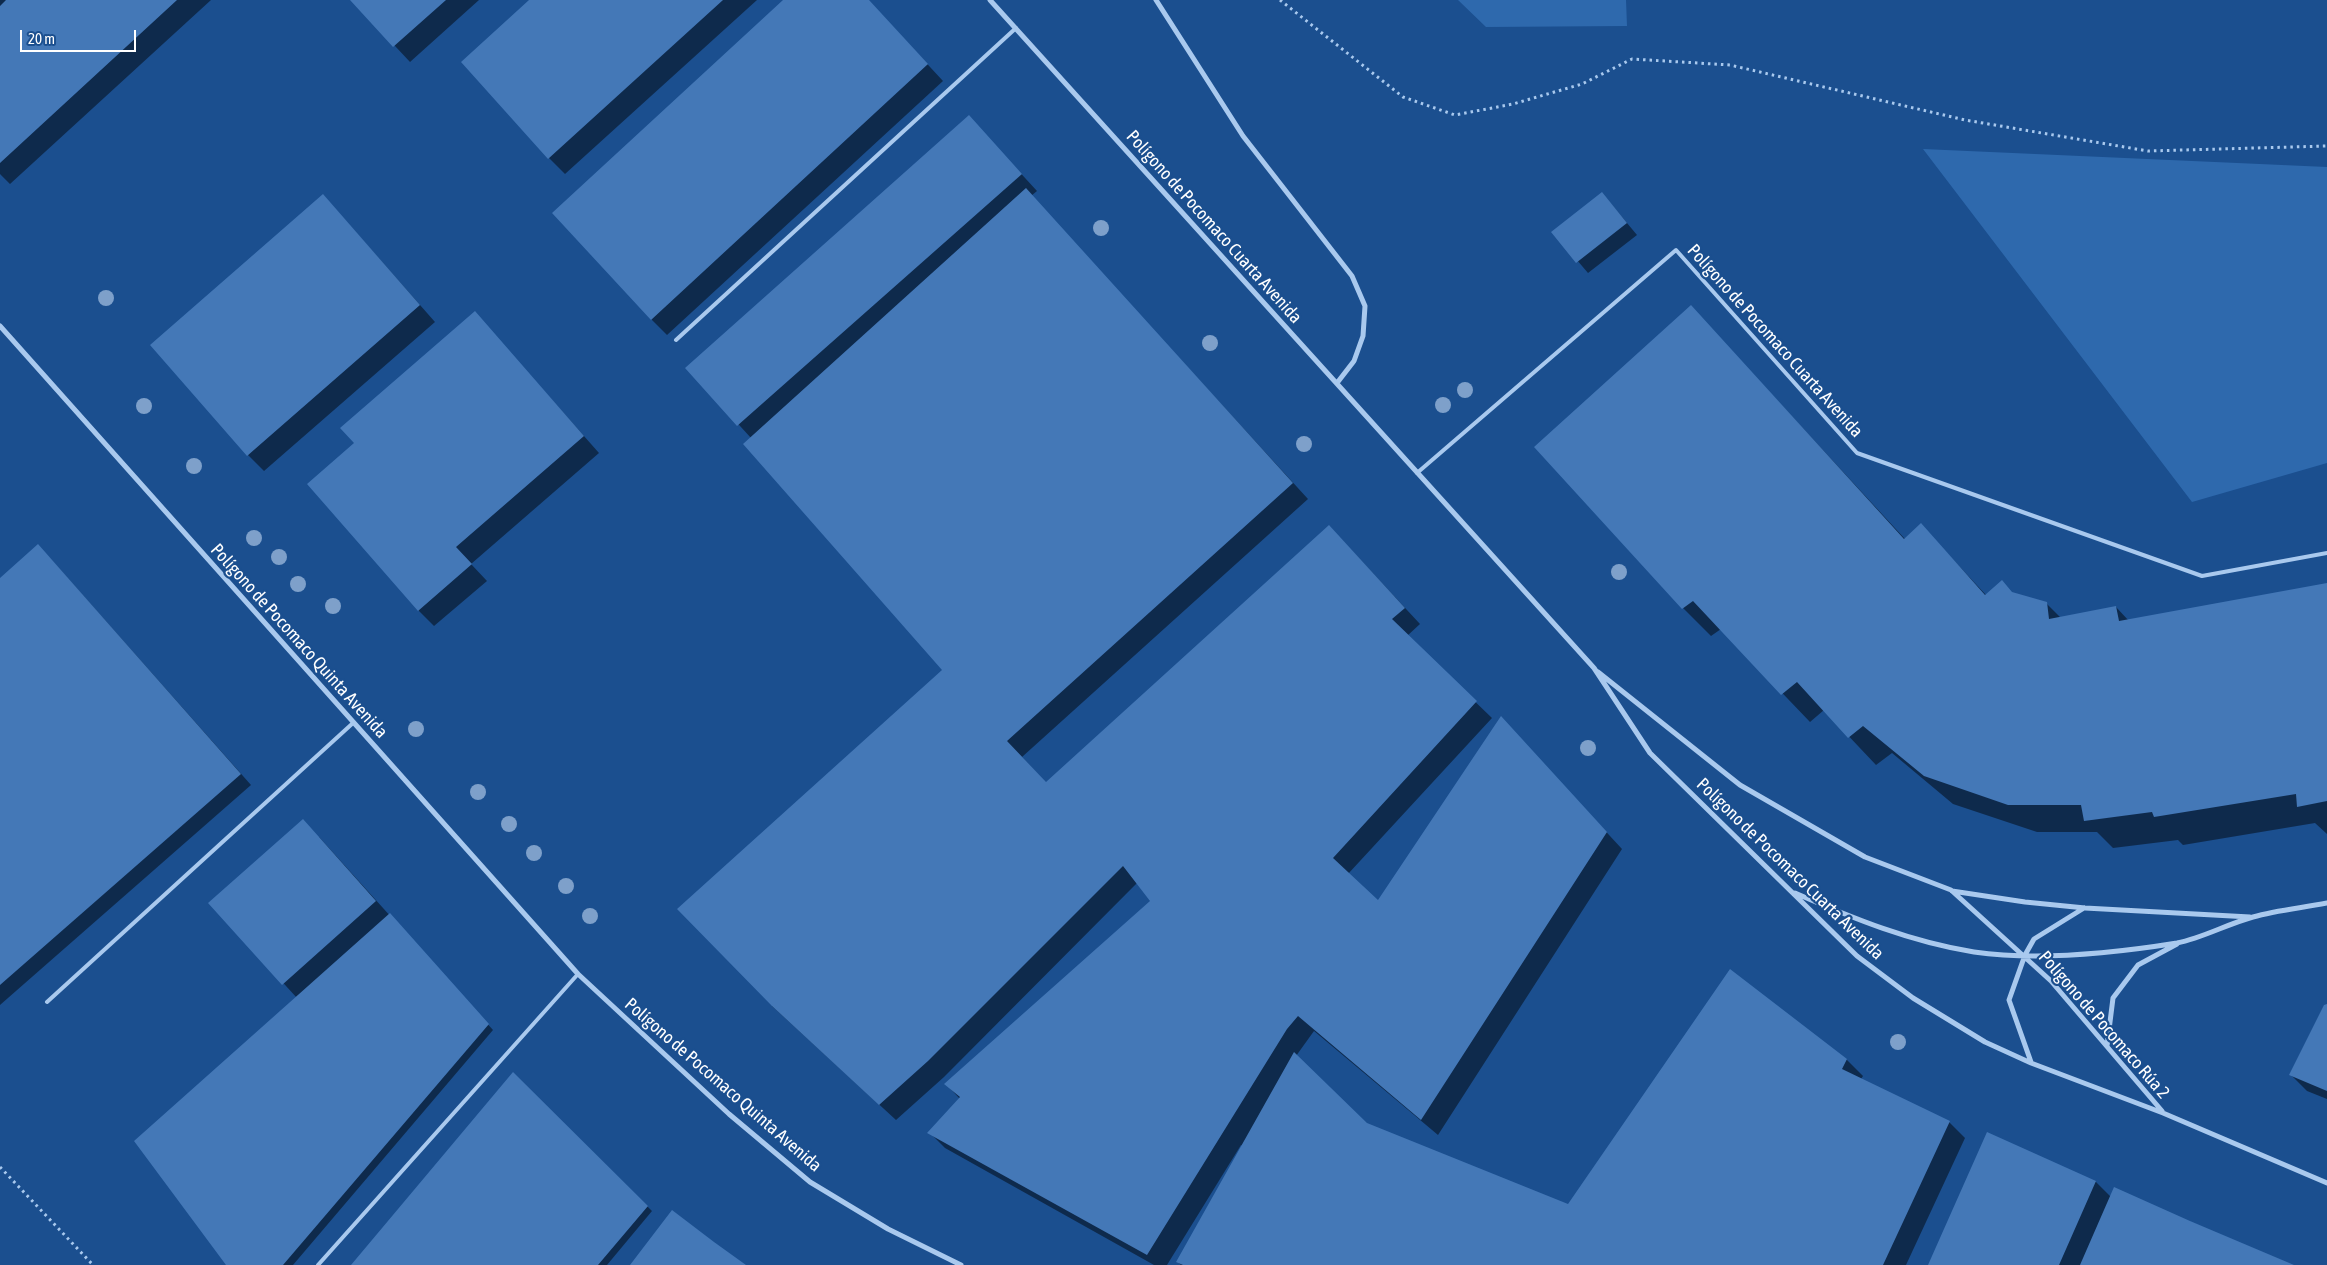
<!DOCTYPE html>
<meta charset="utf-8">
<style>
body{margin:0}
#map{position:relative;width:2327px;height:1265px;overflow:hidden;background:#1b4f8f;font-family:"Asap Condensed",sans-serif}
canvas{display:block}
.scale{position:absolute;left:20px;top:30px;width:116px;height:22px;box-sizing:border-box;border:2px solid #fff;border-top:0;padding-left:6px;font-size:15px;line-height:18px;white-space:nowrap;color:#fff;-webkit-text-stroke:4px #1b4f8f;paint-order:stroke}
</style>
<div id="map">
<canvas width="2327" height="1265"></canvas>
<div class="scale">20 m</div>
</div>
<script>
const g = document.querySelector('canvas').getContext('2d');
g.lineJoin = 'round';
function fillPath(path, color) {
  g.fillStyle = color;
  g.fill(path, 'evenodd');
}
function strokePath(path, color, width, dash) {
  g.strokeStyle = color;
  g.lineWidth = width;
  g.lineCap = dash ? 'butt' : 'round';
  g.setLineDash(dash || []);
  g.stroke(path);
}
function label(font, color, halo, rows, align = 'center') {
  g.font = font + ' "Asap Condensed",sans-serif';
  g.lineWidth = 4.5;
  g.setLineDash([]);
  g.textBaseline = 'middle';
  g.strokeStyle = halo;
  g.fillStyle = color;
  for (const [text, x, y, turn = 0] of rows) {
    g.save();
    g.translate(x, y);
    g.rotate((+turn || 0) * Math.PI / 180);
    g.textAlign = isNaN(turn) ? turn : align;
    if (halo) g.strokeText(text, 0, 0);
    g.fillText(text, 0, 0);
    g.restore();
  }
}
fillPath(new Path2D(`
 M1458,0h168l1,26 -141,1z
 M1923,149l404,18v296l-135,39z`), '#2e69ad');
fillPath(new Path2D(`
 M0,0h211l-201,184 -10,-10z
 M352,0h127l-69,62z
 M531,0h226l-192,174 -16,-16z
 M785,0h83l75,81 -276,254 -16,-16z
 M969,117l68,74 -6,5 277,303 -286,258 25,27 282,-258 91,98 -13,12 85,82 -144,156 30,28 123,-184 121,131 -184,286 -124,-104 -18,25 70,68 202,81 162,-234 117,89 16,16 -2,3 88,43 16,16 -59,127h-725l-3,-3 65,-116 -2,-1 -74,120h-13l-209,-117 -16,-16 31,-33 -14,-15 205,-183 -14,-18 -193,194 -48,43 -124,-114 172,-336 -193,-232 -64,-70z
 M1602,193l35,42 -49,38 -35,-41z
 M323,195l112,127 -171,149 -16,-16z
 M1691,307l214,232 16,-14 65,70 28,-1 33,10 14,14 55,-11 13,14 198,-37v250l-12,-11 -132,22 -5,-5 -65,8 -16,-16h-60l-84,-28 -61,-51 -16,12 -52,-55 -14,12 -89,-93 -10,7 -28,-28z
 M475,313l124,140 -128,111 16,17 -53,45 -16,-16 -62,-167z
 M49,557l202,228 -251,220v-425z
 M319,837l174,193 -200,235h-66l70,-267 -87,-95z
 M2327,1005v94l-20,-8 -16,-16z
 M514,1074l138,137 -45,54h-254z
 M1987,1134l109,48 15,15 179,68h-361z`), '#0007');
fillPath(new Path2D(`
 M6,0h171l-177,163v-157z
 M350,0h96l-53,47z
 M529,0h194l-175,159 -87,-97z
 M783,0h86l59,64 -277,256 -99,-107z
 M969,115l53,59 -285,252 -52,-58z
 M1026,188l267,295 -286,258 39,41 283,-257 76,83 -13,11 85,82 -144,157 45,42 123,-184 106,116 -186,288 -123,-104 -11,13 -140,226 -220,-122 33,-36 -16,-13 206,-183 -27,-35 -195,195 -49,44 -107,-99 -95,-97 265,-239 -199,-226z
 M1602,192l25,31 -51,40 -25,-31z
 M323,194l97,111 -173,151 -97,-111z
 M1691,305l213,234 17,-16 64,72 17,-15 10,12 35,10 2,17 67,-13 3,15 208,-38v218l-30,6 -1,-13 -142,23 -2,-5 -68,9 -3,-16h-73l-84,-29 -61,-50 -15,12 -51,-56 -16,13 -88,-94 -11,8 -148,-162z
 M475,311l109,125 -128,111 16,17 -54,47 -111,-127 47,-41 -14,-15z
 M38,544l203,230 -241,211v-407z
 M303,819l73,82 -94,84 -74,-82z
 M390,913l99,111 -206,241h-57l-92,-124z
 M1730,969l117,90 -5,10 108,52 -67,144h-700l-7,-3 118,-210 73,71 201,81z
 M2327,1004v87l-38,-16 35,-70z
 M513,1072l135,134 -50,59h-247z
 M1987,1132l109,49 -37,84h-131z
 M2114,1187l76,34 104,44h-214z
 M672,1210l42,32 32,23h-116z`), '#4478b7');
strokePath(new Path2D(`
 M1280,0l123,97 52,18 58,-11 69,-20 50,-25 98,6 235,55 183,31 179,-5
 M0,1167l93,98`), '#a9c9ee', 3, [2.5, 4]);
strokePath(new Path2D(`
 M676,340l340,-312
 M1417,473l259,-223 181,203 345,123 125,-23
 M47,1002l306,-279
 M318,1265l260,-291`), '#a9c9ee', 4);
strokePath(new Path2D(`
 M990,0l604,668 56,85 207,203 56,42 72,44 46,21 132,50 164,70
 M1156,0l87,136 109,140 13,30 -2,30 -9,25 -17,22
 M0,326l578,648 151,140 81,68 78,47 73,36
 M1598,672l142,113 125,72 86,33 100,91 111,130
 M1952,891l73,11 60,6 165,9
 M1795,893c57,25 116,49 179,59 63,9 141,1 203,-9 26,-5 50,-19 76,-26 24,-7 49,-9 74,-14
 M2107,1046l6,-48 25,-33 39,-21
 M2031,1062l-22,-62 16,-45 9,-16 50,-31`), '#a9c9ee', 5);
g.fillStyle = '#7ea0ca';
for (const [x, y] of [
 [1101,228],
 [106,298],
 [1210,343],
 [1465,390],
 [1443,405],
 [144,406],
 [1304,444],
 [194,466],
 [254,538],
 [279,557],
 [1619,572],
 [298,584],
 [333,606],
 [416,729],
 [1588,748],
 [478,792],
 [509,824],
 [534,853],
 [566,886],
 [590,916],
 [1898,1042]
]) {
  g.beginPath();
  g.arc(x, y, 8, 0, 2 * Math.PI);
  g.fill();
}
label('18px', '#fff', '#1b4f8f', [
 ["Polígono de Pocomaco Cuarta Avenida",1214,227,48],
 ["Polígono de Pocomaco Cuarta Avenida",1775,341,48],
 ["Polígono de Pocomaco Quinta Avenida",299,641,48],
 ["Polígono de Pocomaco Cuarta Avenida",1790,869,44],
 ["Polígono de Pocomaco Rúa 2",2104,1025,49],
 ["Polígono de Pocomaco Quinta Avenida",723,1085,41]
]);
</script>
